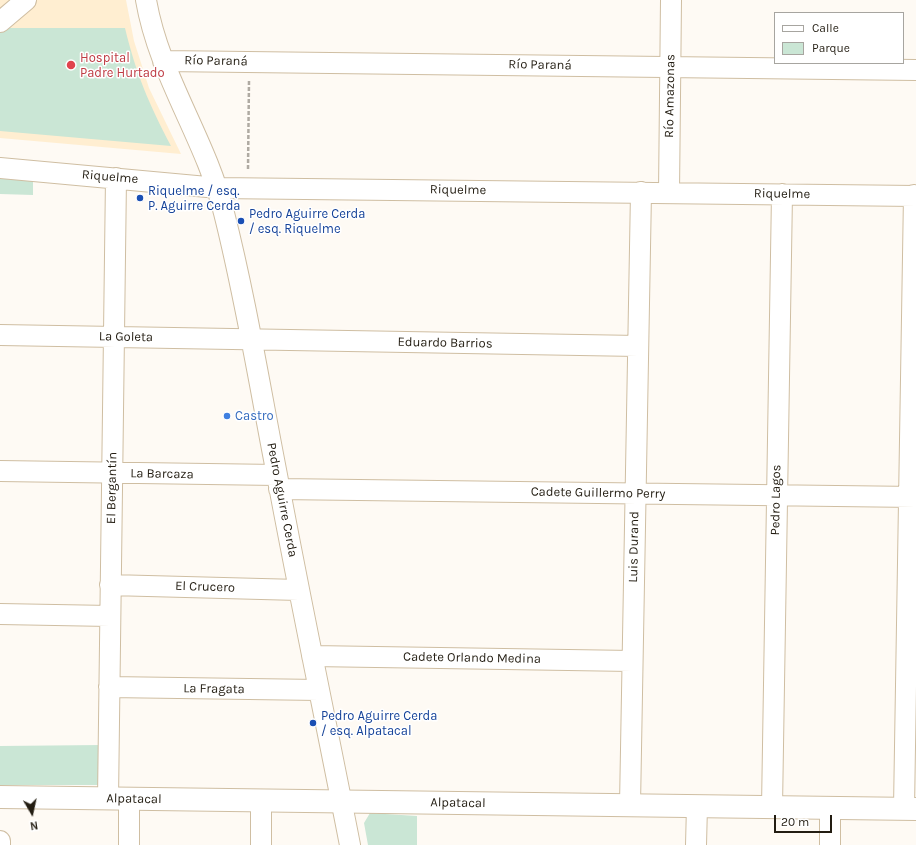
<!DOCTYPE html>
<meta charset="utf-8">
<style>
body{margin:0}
#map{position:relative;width:916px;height:845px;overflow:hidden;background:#fefaf4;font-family:Karla,sans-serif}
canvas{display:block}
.legend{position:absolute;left:774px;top:12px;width:130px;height:52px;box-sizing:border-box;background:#fff;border:1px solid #a7a5a0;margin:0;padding:5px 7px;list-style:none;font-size:12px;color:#231d12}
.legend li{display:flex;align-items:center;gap:8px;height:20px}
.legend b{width:20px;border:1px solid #a7a5a0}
.north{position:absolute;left:12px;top:793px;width:40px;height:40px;-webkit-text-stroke:3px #fff;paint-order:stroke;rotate:171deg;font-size:11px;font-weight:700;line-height:16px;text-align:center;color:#231d12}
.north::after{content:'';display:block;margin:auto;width:14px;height:18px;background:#231d12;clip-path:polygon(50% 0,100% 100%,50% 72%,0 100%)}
.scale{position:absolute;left:774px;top:815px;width:58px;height:18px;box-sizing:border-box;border:2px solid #231d12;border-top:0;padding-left:5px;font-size:12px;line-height:14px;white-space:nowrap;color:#231d12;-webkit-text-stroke:3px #fff;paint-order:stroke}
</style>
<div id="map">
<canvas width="916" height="845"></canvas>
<ul class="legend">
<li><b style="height:5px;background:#fff"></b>Calle</li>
<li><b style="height:11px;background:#cae6d5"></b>Parque</li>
</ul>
<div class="north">N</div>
<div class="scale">20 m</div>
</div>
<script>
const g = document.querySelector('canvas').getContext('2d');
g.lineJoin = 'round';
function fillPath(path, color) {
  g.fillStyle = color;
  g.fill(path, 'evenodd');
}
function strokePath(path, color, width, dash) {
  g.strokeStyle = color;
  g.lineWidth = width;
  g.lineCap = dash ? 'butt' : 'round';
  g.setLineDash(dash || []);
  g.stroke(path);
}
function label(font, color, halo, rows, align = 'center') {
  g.font = font + ' Karla,sans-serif';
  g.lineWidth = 3;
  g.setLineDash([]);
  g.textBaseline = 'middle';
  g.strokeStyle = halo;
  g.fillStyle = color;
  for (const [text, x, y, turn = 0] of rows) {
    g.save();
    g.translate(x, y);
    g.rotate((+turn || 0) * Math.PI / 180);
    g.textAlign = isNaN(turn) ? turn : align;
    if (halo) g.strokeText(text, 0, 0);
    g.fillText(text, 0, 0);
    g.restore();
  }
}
fillPath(new Path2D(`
 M0,0h126l8,41 15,47 32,66 -181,-16z`), '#ffeed1');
fillPath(new Path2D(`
 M0,28h125c11,46 24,76 46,118l-171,-15z
 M0,178l33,3v14l-33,-1z
 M101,745l1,40h-102v-39z
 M370,813l47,3v29h-49l-4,-22z`), '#cae6d5');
const minor = new Path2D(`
 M146,0c13,76 60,139 78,213 22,87 36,175 53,262 23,124 49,247 73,370
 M0,22l26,-22
 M163,61l753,9
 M0,168l218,20 698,8
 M669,193l2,-193
 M0,335l638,11
 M0,471l277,4
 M279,489l637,8
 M110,585l189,5
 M0,614l110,2
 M312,656l320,5
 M109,687l210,3
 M108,799l8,-621
 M129,799v46
 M261,801v44
 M630,805l11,-613
 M772,807l10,-613
 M904,808l10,-613
 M0,841v4
 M696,845l1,-39
 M830,845v-37`);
const major = new Path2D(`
 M0,797l916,12`);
strokePath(minor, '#cfbea2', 22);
strokePath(major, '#cfbea2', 24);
strokePath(new Path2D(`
 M248,169l1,-89`), '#afaaa2', 2.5, [4, 2]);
strokePath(minor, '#fff', 20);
strokePath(major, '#fff', 22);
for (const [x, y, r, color] of [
 [71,65,5,"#e0444e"],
 [140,198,4,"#1a4fb4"],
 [241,221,4,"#1a4fb4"],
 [227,416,4,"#3f7fe0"],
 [313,723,4,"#1a4fb4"]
]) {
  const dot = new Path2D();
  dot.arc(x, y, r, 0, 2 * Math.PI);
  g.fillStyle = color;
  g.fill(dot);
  strokePath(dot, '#fff', 1.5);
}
label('13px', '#be3a42', '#fff', [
 ["Hospital",80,58],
 ["Padre Hurtado",80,73]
], 'left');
label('13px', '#231d12', '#fff', [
 ["Río Paraná",216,61,1],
 ["Río Paraná",540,65,1],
 ["Río Amazonas",670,96,-89],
 ["Riquelme",110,177,5],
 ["Riquelme",458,190,1],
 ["Riquelme",782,194,1],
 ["La Goleta",126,337,1],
 ["Eduardo Barrios",445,343,1],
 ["La Barcaza",162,474,1],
 ["El Bergantín",112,488,-89],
 ["Cadete Guillermo Perry",598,493,1],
 ["Pedro Aguirre Cerda",282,500,79],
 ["Pedro Lagos",776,500,-89],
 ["Luis Durand",634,547,-89],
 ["El Crucero",205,587,2],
 ["Cadete Orlando Medina",472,658,1],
 ["La Fragata",214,689,1],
 ["Alpatacal",134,799,1],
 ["Alpatacal",458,803,1]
]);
label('13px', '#164399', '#fff', [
 ["Riquelme / esq.",148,191],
 ["P. Aguirre Cerda",148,206],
 ["Pedro Aguirre Cerda",249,214],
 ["/ esq. Riquelme",249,229],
 ["Pedro Aguirre Cerda",321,716],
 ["/ esq. Alpatacal",321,731]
], 'left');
label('13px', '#366cbe', '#fff', [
 ["Castro",235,416]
], 'left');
</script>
